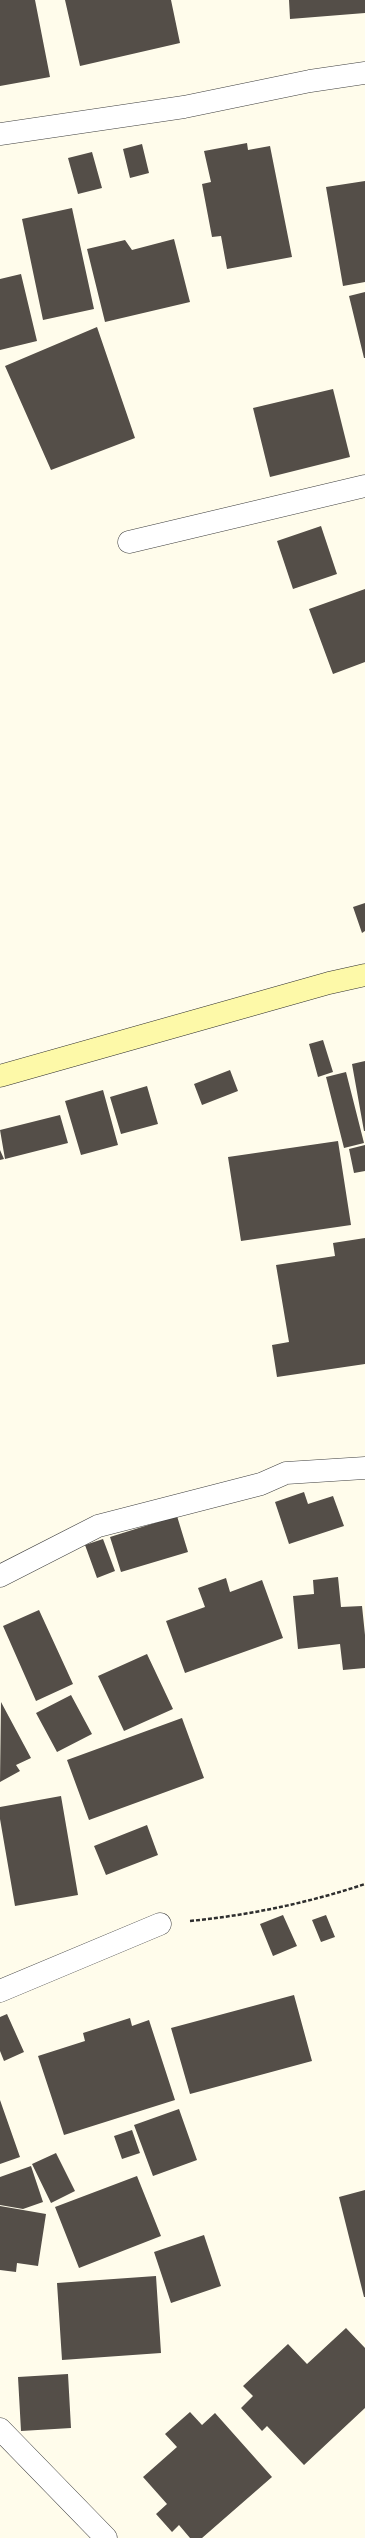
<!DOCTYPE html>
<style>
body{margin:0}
canvas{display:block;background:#fffceb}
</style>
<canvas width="365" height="2538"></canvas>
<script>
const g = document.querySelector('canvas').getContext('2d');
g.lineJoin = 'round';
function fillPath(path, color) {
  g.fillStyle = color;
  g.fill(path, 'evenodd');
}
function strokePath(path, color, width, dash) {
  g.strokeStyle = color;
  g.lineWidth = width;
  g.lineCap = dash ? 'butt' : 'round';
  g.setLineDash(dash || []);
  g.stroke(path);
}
fillPath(new Path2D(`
 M0,0h35l15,77 -50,9z
 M65,0h106l9,43 -100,23z
 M289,0h76v13l-75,6z
 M247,143l1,7 22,-4 22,111 -65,12 -6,-33 -9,1 -10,-53 9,-2 -7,-31z
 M142,144l7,29 -19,5 -7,-29z
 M92,152l10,36 -24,6 -10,-36z
 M365,181v101l-22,4 -17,-99z
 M72,208l22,101 -51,11 -21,-101z
 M174,239l16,63 -85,20 -18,-73 38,-9 7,10z
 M21,274l16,67 -37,9v-71z
 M365,292v66h-1l-15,-62z
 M97,327l38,111 -84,32 -46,-104z
 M333,389l17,68 -80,20 -17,-69z
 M321,526l16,48 -44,15 -16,-48z
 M365,589v73l-32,12 -24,-65z
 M365,903v28l-3,2 -9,-26z
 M323,1040l10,32 -15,5 -9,-33z
 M365,1061v70h-1l-12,-67z
 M230,1070l8,21 -36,14 -8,-21z
 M346,1072l18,71 -20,5 -18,-71z
 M147,1086l11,38 -37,10 -11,-37z
 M103,1090l15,55 -37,10 -16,-54z
 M60,1115l8,28 -63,16 -5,-29z
 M338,1141l13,84 -110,16 -13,-84z
 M365,1145v26l-11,2 -5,-24z
 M0,1150l4,9 -4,1z
 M365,1238v126l-88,13 -5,-32 17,-3 -13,-77 59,-9 -2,-13z
 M304,1492l4,12 25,-8 11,30 -55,18 -14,-42z
 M177,1516l11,36 -67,20 -11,-35z
 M103,1539l12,32 -18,7 -12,-33z
 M338,1577l3,30 21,-1 3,29v33l-22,2 -3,-26 -42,5 -5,-53 21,-2 -1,-14z
 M226,1578l4,14 32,-12 21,58 -98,35 -19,-52 39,-14 -7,-19z
 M39,1610l34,74 -37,17 -33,-75z
 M147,1654l26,55 -49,22 -26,-55z
 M71,1695l21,39 -35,18 -21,-39z
 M1,1702l30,56 -15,7 4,6 -20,11z
 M182,1718l22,60 -115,42 -22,-60z
 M61,1796l17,99 -63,11 -15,-87v-12z
 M147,1825l11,30 -52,20 -12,-29z
 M283,1915l14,31 -24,10 -13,-32z
 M326,1915l9,22 -14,5 -9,-22z
 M294,1995l18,66 -122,33 -19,-66z
 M7,2014l17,38 -20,9 -4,-10v-34z
 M130,2018l2,8 17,-6 26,80 -111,35 -26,-79 47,-15 -2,-8z
 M0,2100l20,57 -20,7z
 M179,2109l18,51 -44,16 -19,-51z
 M132,2130l8,23 -18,6 -8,-23z
 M56,2153l19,38 -24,12 -19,-39z
 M31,2166l12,36 -20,7 -23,-4v-28z
 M137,2176l24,60 -82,32 -24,-61z
 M365,2190v107h-1l-25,-100z
 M0,2206l46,8 -8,52 -21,-3 -1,9 -16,-2z
 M204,2235l17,51 -50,17 -17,-51z
 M156,2276l5,77 -99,7 -5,-77z
 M346,2328l19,20v60l-61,57 -37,-39 -5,5 -21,-23 12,-12 -10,-10 45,-42 19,20z
 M68,2374l3,54 -50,3 -3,-54z
 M190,2412l12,13 13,-12 57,64 -70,61h-12l-11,-13 -7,7 -16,-18 11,-10 -24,-27 34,-30 -12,-13z`), '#544e48');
const street = new Path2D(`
 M0,134l184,-27 126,-26 55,-8
 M129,542l236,-56
 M0,1576l98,-50 163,-42 25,-11 79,-5
 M0,1991l160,-67
 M0,2429l106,109`);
const secondary = new Path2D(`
 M0,1076l329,-93 36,-8`);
strokePath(street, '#3f3f3f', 23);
strokePath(secondary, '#2e2e2e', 23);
strokePath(new Path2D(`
 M190,1921c60,-6 118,-18 175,-37`), '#2e2e2e', 2.5, [4, 2]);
strokePath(street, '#fff', 22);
strokePath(secondary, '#fdf9a8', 22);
</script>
